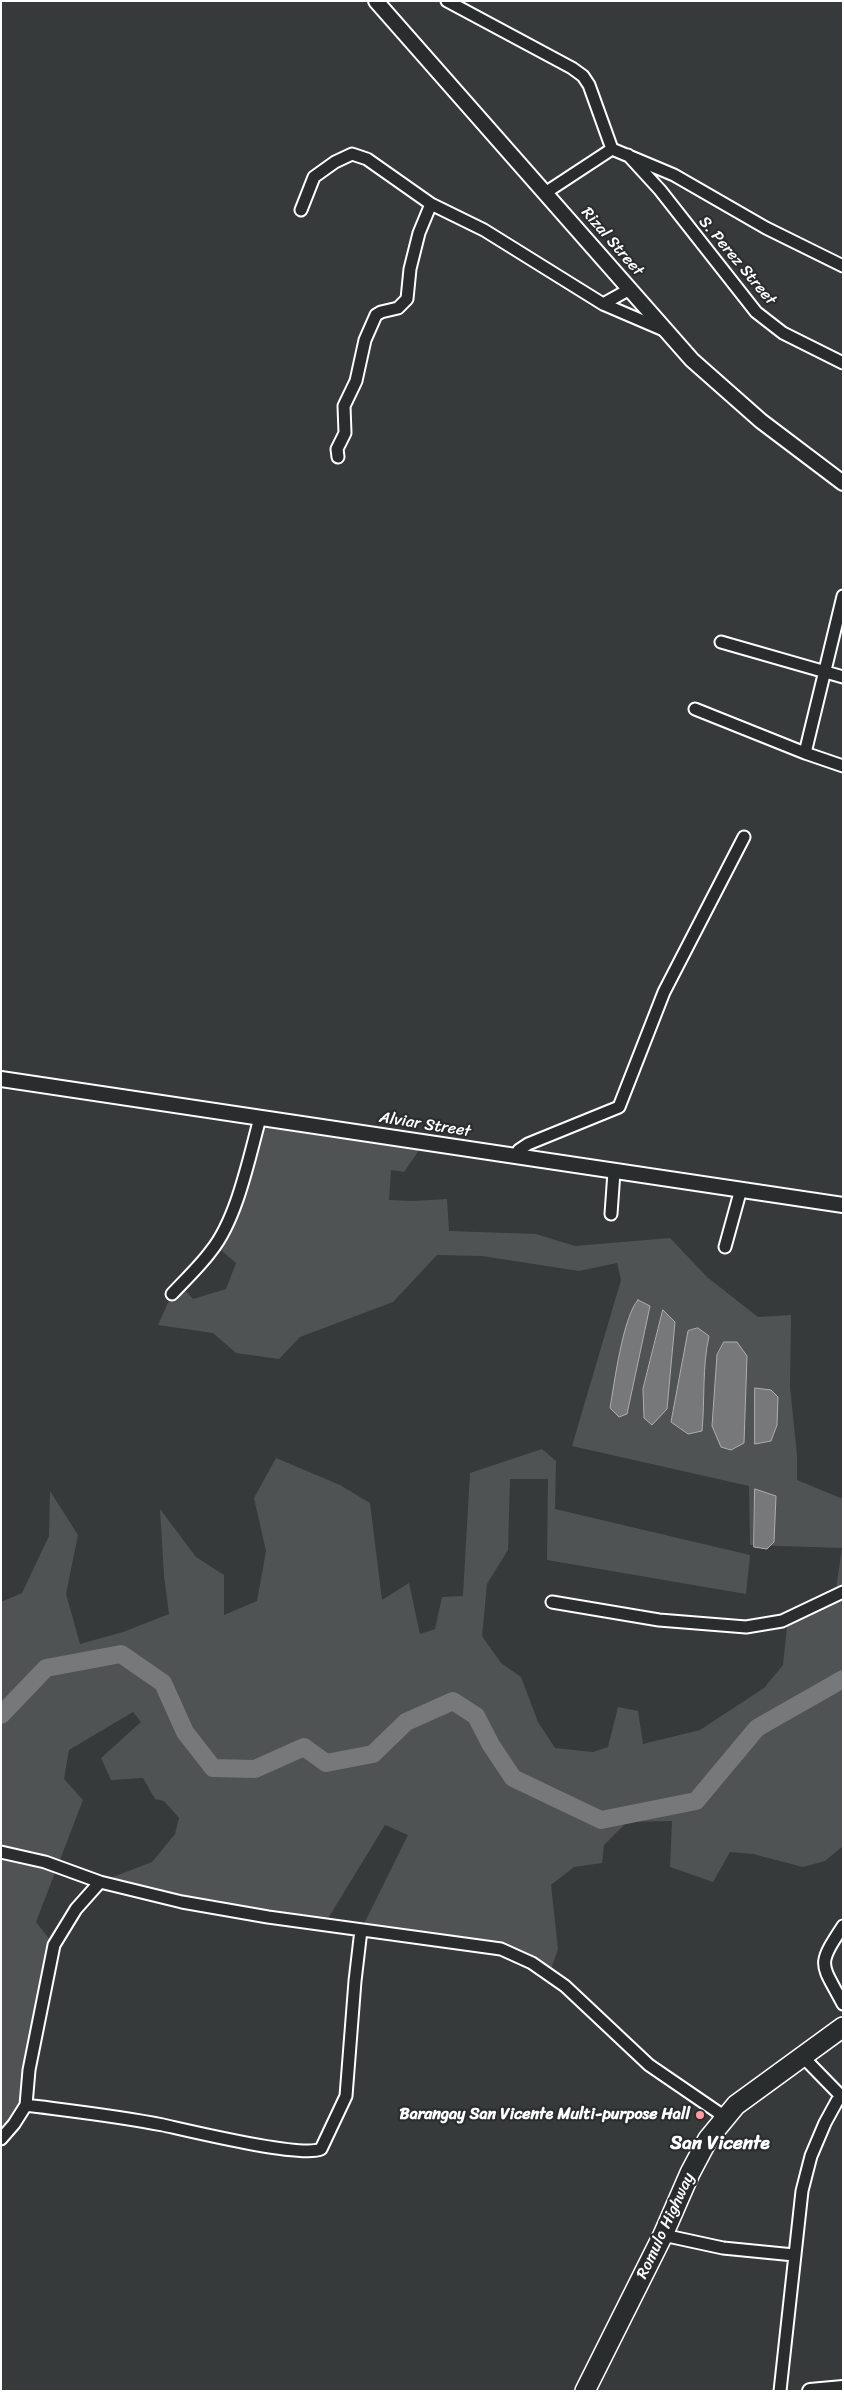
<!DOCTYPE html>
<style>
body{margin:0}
#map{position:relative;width:844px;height:2392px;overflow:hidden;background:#373a3b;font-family:Sriracha,sans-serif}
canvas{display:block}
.frame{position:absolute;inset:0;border:2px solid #fff;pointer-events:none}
</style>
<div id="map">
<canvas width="844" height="2392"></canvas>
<div class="frame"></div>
</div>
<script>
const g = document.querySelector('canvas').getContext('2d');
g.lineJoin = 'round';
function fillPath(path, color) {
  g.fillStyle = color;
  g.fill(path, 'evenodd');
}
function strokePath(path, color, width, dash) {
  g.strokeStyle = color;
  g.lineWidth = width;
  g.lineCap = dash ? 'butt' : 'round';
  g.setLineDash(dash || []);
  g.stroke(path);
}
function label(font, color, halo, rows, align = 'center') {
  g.font = font + ' Sriracha,sans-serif';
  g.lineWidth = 4.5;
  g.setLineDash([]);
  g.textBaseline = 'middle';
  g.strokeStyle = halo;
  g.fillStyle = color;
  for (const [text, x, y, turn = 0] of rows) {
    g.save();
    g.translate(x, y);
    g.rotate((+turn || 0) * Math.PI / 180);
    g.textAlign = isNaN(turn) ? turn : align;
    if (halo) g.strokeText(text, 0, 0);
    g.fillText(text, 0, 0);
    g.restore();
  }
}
fillPath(new Path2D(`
 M260,1118l164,25 -20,29 -13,-2 -2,30 24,1 34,-2 2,32 87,3 39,12 95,-8 37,39 51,40 33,-2 -1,72 7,68v25l46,19v347l-18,15 -22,6 -50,-13 -23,-2 -17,30 -43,-15 2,-46 -45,1 -23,23 -2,18 -28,4 -23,18 7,64 -9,26 -48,-26 -140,-19 47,-95 -23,-10 -61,100 -224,-43 52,-20 23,-28 4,-16 -15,-17 -9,-2 -12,-21 -32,2 -10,-22 40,-36 -8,-10 -64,38 -5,29 19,21 -47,122 18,23 -32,164 -21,30v-537l21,-9 27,-57 1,-45 28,44 -12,59 14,50 43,-12 46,-18 -5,-38 -4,-67 36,48 28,18v40l33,-14 9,-50 -12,-53 22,-40 64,27 30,18 12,97 27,-17 11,51 15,-5 7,-32 21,-1 7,-123 72,-24 14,12 -1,48 195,46 -4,39 -199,-34 1,-81h-38l-2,71 -21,34 -5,52 19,27 20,14 17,45 17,26 38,4 15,-5 10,-40 20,4 5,33 57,-14 64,-42 19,-23 5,-47 47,-22 7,-48 -92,-3 -1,-59 -177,-40 49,-166 -4,-17 -38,8 -97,-15 -45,-1 -44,47 -93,35 -21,22 -43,-6 -23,-20 -55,-8 14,-31 8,-9 13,14 33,-10 10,-26 -21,-18z`), '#505354');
const water = new Path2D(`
 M638,1300l12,6 -23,108 -8,3 -9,-9c4,-23 13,-92 28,-108z
 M663,1310l12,12 -8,87 -15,16 -8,-7 -1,-29z
 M698,1328l11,8c-7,32 -4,63 -7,95l-14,3 -17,-12 17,-91z
 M724,1342h13l10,14 -3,87 -13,7 -10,-3 -9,-21 5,-71z
 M755,1388l16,2 7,7 -1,28 -6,16 -16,3z
 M755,1489l21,7 -2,46 -7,7 -13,-2z`);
fillPath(water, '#767879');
strokePath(water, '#adaeaf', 1);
strokePath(new Path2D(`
 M1,1715l45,-47 75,-14 42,29 22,49 28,36 42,1 49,-22 22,16 47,-9 33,-32 47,-21 23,15 15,29 22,33 88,42 95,-19 61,-73 86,-49`), '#767879', 18);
const minor = new Path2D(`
 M447,1l125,67 11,8 6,9 23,64
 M612,149l62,26 92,53 77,38
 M628,155l32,35 96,122 27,21 60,30
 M545,193l67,-44
 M301,210l13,-33 21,-15 17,-8 15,5 64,45 53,26 119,74 27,-15
 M603,304l63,27
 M338,457l-1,-8 8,-16 -1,-27 12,-25 9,-41 11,-25 5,-3 17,-4 9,-9 3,-30 9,-36 12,-29
 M721,642l122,35
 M695,709l110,44 38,-157
 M805,753l38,13
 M516,1157l3,-7 9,-6 91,-37 45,-115 80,-155
 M611,1214l3,-42
 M725,1247l16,-58
 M172,1294c13,-14 28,-28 39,-43 26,-32 38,-93 49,-133
 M552,1602l107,18 87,7 36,-6 61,-29
 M1,1852l44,10 55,20 82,20 86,15 233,32 31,14 33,23 84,79 76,52
 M100,1882l-24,27 -22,36 -25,125 -3,35c46,6 92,11 137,20 27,6 138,33 158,24l25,-53 9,-115 6,-51
 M843,1926c-27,41 -22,36 0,78
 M803,2057l38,39
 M1,2139l13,-15 12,-19
 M663,2235l60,13 71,7
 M780,2391l22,-200 9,-35 14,-33 12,-22 6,-5`);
const tertiary = new Path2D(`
 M376,1l316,359 69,61 82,62
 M1,1079l842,126
 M810,2391l33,-3`);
const trunk = new Path2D(`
 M585,2391l78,-156 27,-62 18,-34 28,-34 107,-78`);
strokePath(minor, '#fff', 15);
strokePath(tertiary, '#fff', 18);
strokePath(trunk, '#fff', 22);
strokePath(minor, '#2a2d2e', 11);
strokePath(tertiary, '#2a2d2e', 14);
strokePath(trunk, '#2a2d2e', 19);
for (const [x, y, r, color] of [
 [700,2115,5,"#ff9aa2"]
]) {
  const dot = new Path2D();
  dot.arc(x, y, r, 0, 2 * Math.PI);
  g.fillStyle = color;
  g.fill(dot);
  strokePath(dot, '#2a2d2e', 2);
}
label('16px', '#fff', '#2a2d2e', [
 ["Rizal Street",612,242,49],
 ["S. Perez Street",737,261,50],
 ["Alviar Street",425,1125,9],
 ["Romulo Highway",666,2226,-65]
]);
label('bold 16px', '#fff', '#2a2d2e', [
 ["Barangay San Vicente Multi-purpose Hall",690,2115]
], 'right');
label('bold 19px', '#fff', '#2a2d2e', [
 ["San Vicente",720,2144]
]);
</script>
